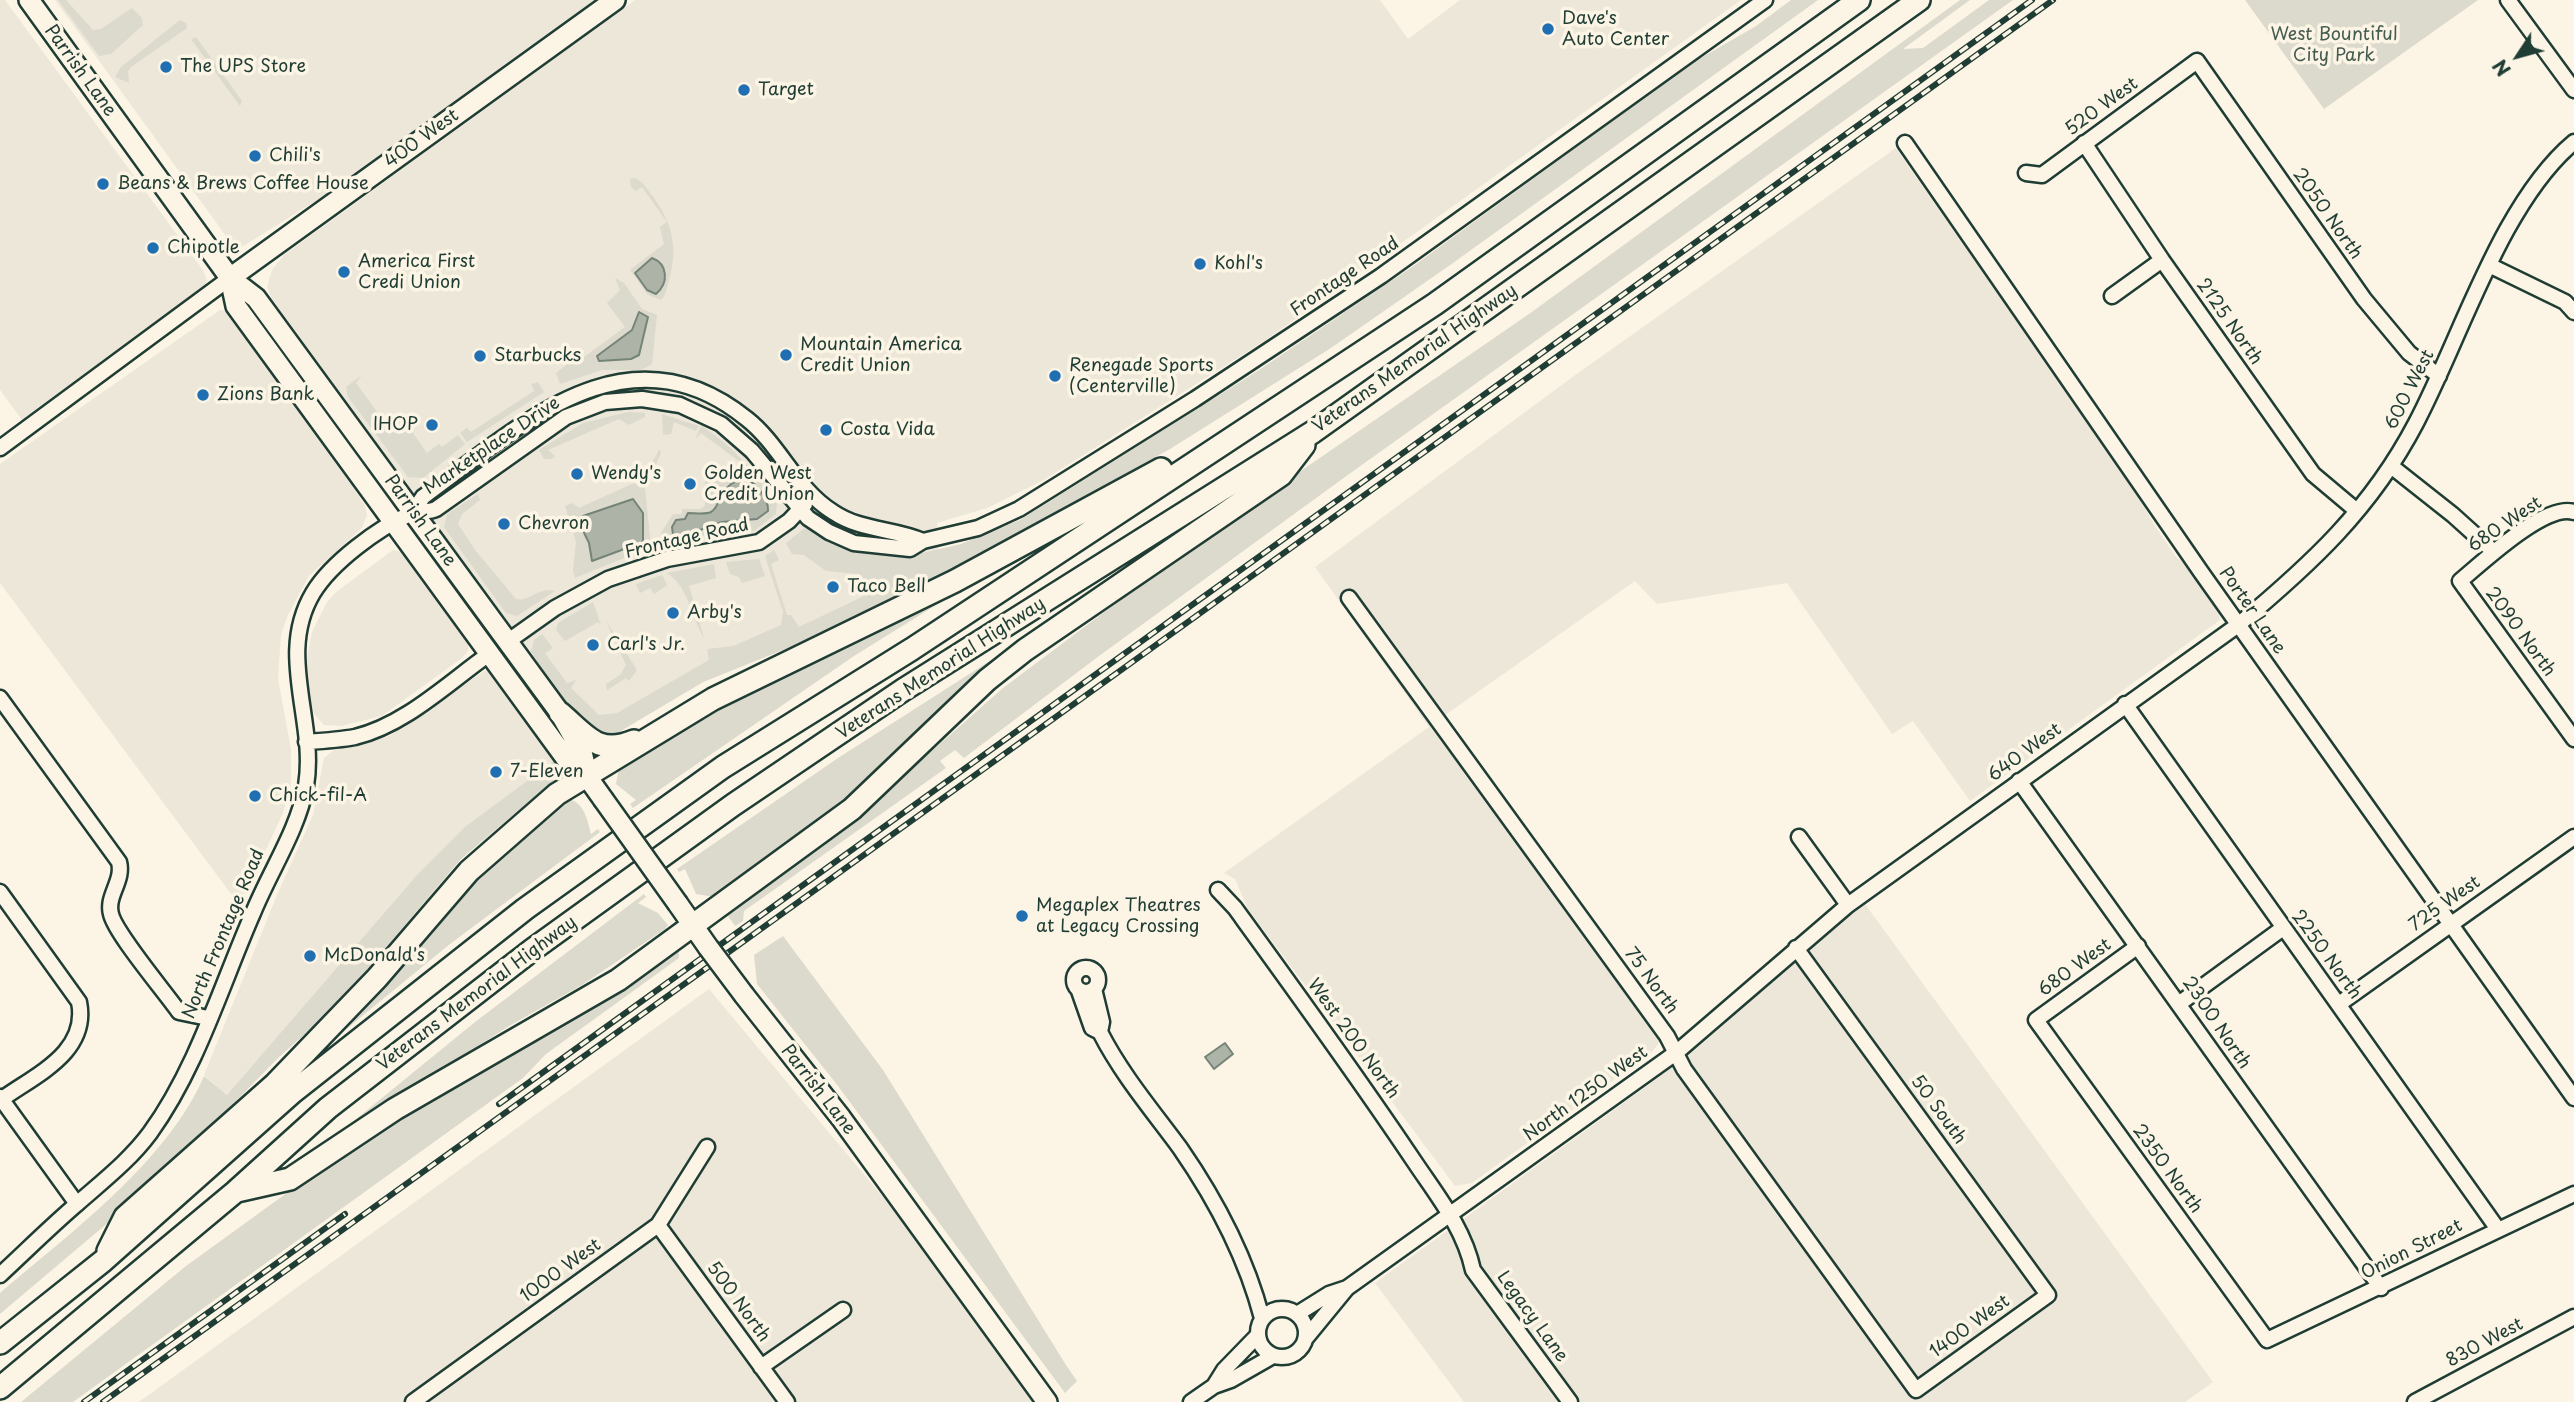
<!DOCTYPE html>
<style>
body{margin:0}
#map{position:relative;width:2574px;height:1402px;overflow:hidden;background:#fcf5e5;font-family:"Playpen Sans",sans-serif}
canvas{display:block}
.north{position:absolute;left:2483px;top:21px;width:70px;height:70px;-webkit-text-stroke:5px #fcf5e5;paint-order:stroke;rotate:234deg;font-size:19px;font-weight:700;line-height:28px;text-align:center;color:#1f3d34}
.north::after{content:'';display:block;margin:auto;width:24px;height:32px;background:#1f3d34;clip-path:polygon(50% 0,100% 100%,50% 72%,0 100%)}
</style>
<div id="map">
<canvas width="2574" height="1402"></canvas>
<div class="north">N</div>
</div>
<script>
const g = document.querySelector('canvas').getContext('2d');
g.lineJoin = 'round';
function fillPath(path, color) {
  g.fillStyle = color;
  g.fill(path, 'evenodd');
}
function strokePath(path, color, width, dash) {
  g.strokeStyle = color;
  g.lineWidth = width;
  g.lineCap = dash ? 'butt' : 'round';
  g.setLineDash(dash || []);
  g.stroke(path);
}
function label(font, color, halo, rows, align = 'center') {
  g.font = font + ' "Playpen Sans",sans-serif';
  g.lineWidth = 7;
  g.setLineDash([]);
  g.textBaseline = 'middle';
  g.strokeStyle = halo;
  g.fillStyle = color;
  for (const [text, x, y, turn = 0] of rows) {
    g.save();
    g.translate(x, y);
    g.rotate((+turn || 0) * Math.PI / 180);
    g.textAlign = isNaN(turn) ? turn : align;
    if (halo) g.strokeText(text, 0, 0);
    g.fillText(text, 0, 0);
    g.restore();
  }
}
fillPath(new Path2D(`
 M0,0h5l198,270 4,11 -6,10 -179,129 -22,-30z
 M55,0h542l-253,183 -102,64 -11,-4z
 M635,0h745l28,39 52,-39h281l-475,340 -224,141 -55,27 -50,15 3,53 -135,65 -102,41 -89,53 -29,-11 -33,-42 -280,-383 -5,-12 5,-17 12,-15z
 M1896,148l187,269 9,6 23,31 38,69 24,35 8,4 34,50 1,8 -250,181 -57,-80 -21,13 -105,-151 -130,21 -22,-23 -201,142 228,316 -11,14 -179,130 -17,3 -207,-277 -13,-30 -11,-6 205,-146 -114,-160 263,-194z
 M220,310l11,2 96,134 38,60 2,9 -5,13 -53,48 -21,39 -7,20 -3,44 13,70v36l-8,28 -43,93 -240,-323v-119z
 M393,550l13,3 63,86 -1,12 -6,7 -80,58 -41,10 -17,-1 -10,-11 -6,-25 -1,-31 5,-26 15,-30 9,-10z
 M486,670l5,1 66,88 -87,64 -243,272 -23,-20 73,-180 36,-80 11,-57 10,-8 55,-14z
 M1865,904l348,478 -28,20h-721l-89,-119 283,-205 44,-34 120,-107z
 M709,989l229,274 101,139h-900z`), '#ece7d8');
fillPath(new Path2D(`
 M58,0h8l27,30 8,-1 31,-21 10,10 1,7 -32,29 -12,2z
 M1791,0h27l-365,263 -122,85 -161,101 -230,127 -135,65 -102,41 -89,53c-30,4 -68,-61 -83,-83l3,-12 8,-6 11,14 -8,5 22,30 9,-3 -5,8 28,27 18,-2 92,-53 -2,-11 26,-3 48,-21 2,-13 -18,-56 9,-6 5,10 -8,4 16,51h4l8,12 65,-31 3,-10 -8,-12 -33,-3 -22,-16 -12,-1 -6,-11 19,-15 43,20 45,6 30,-1 38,-9 59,-24 239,-150 153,-103 280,-204 64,-37z
 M1960,0h10l-67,49 20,-1 66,-48h24l-668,477 -246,179 -135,102 -9,-8 -15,11 6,7 -202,143 -1,10 -8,5 -7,-10 2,-2 100,-73 173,-153 196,-147 330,-227z
 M2245,0h233l-154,109z
 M180,20l6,3 1,5 -56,39 -3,4 1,12 -14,-6 6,-10z
 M196,37l46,64 -2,5 -49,-67z
 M635,178c9,4 13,13 19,20 19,27 24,50 15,82 -2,8 -3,15 -8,20l-13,-5 -18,-25 34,-26 -4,-17 7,-5 -25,-35 -6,4 -5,-4 -1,-8z
 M615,278l9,5 18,26 15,6 -5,49 -11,6h-39l-42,14 -4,-11 17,-13 3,3 49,-36 -18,-24 13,-13z
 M362,375l-6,8 29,40 8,-4 10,14 7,-4 17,24 12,-9 3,3 16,-12 7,9 -42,34 -15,-1 -60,-80 -2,-10z
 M538,382l6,10 -77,50 -7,-9 7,-5 4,4 63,-41 -3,-7z
 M628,412l17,1v4l-16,8 -10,-6 -71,31 7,6 -3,3h-8l-5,-9 44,-27z
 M662,414l37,12 -3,5 -22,-9 -3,12 -8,1z
 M701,426c33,20 54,47 76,78l-1,10 -22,17 -53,5 -39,8 -1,-11 12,-19h9v-5h19l4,-4v-30l9,8 7,-6 5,1 14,-16 -39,-29 -6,7z
 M659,449l2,4 -16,35 6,59 -76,31 -2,-8 3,-28 -11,-36 7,-3 7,5 55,-25 6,5 6,-8 -6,-5c5,-10 14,-11 19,-26z
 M478,494l2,6 -18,14 -4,10 17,26 41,49c14,3 23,-13 39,-8l-38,25 -11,-3 -62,-86 3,-13z
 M759,559l6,17 -23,7 -3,-6 -9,-3 -4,-12z
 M714,564l2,14 -27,8 15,52c-13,-21 -15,-51 -37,-65z
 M999,566l-145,90 -221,152 -3,-4 6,-4 -20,-16 3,-16 61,-42z
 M662,575l5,10 -13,9 -4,-6 -10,5 -4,-9z
 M593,602l8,23 -3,-3 -33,19 -9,-11 2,-7z
 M1074,607l-224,192 -135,98 -19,-3 -11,-25 -6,3 -2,-3 161,-111z
 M606,621l31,49 -8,11 -3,-3 -19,12 -1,-6 14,-9 6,-10z
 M554,761l3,9 -4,11 -92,78 -125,147 -58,52 -76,78 -66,63 -136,115v-21c69,-59 168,-132 204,-217l23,19 191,-221 48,-48z
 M569,799c16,5 18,20 22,35l7,-5 2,3 -150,112 -128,105 123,-143 108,-100z
 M644,894l2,3 -8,6 20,10 10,12 -3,4 -83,56 -73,41 -181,116 147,-120z
 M783,936l100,134 183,295 11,16 -12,12 -227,-307 -81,-102 -3,-29z
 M679,950v8l-133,96 -23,24 -450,324h-52l165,-136 185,-134 130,-76 95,-50z`), '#dcdacc');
const water = new Path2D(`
 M652,258c16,6 17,25 4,36l-9,-4 -12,-17z
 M639,312l9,5 -9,38 -8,4 -32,2 -2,-5 35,-26z
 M745,478c11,5 24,21 23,33l-11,8 -35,3 -41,15 -8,-2 -1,-8 4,-7 9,-1 3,-6c7,0 17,2 23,-1 10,-5 8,-29 34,-34z
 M633,499l10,14v29l-51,19 -3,-18 -12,-25z
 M1225,1043l8,11 -19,15 -9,-12z`);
fillPath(water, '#aeb3a7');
strokePath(water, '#758479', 2);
const minor = new Path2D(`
 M2508,0l66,90
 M1905,143l296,429 373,526
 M2084,143l78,117 151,214 44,37
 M2026,173l16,2 155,-114 167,238 45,54 30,23
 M2491,266l74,36 9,10
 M2112,296l50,-36
 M0,448l230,-170
 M2391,466l62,49 41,37
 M413,512l10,-15c97,-71 204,-175 324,-78 33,26 49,70 86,93 28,19 60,16 90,29
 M2574,512c-29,-9 -91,50 -114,69l114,158
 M1349,598l318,438 17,33 232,321 132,-95 -252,-347
 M507,642l48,-34 53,-29 59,-20 92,-17 30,-21 16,-17
 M0,698l119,164c5,19 -13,34 -8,52 4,19 54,78 68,98l29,6
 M2125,704l372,524
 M306,742c16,-1 33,-2 49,-5 50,-12 93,-54 134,-83
 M2019,781l362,507
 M1799,837l49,68
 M1218,890l17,18c61,84 123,169 181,256 23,34 48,65 57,106l97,132
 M0,892l79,110c10,50 -42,72 -77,97
 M2138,946l-102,74 231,320 307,-146
 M1074 980a12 12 0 1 1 24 0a12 12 0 1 1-24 0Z
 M1094,989l8,33 -2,10
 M1079,991l13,37 8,4c22,43 52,78 80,116 36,52 66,109 82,170
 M2180,1003l103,-75
 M2339,1004l235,-167
 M0,1097l77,107
 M658,1225l129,177
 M0,1275c26,-24 51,-49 78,-72 25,-22 52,-43 72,-70 47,-65 71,-147 103,-220 17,-42 45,-83 53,-127 11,-65 -30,-131 7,-193 18,-30 65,-65 97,-79 8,-4 18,-1 26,-5l130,-92 39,-15 37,-3 38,6 41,19 31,27 56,67 21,14 25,11 56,6 13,-8 55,-13 41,-19 176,-110 186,-123 384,-276
 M1258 1333a24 24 0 1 1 48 0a24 24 0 1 1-48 0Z
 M1297,1314l32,-20 18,-6 330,-236 171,-147 390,-280c73,-61 133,-116 178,-202 45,-85 85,-220 158,-281
 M1306,1338l41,-50
 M761,1367l82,-57
 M1214,1386l10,-16 33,-34
 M413,1402l245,-177 49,-78
 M1191,1402l23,-16 17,-6 42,-24
 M2415,1402l159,-85`);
const major = new Path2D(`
 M29,0l201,278 26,20 304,415 22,39 6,26
 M230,278l6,28 331,454 21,18 15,21
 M230,278l385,-278
 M678,904l30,43
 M744,995l97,123 206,284`);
const highway = new Path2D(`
 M560,713c27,23 38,43 74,28
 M237,1191l53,-12 105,-70 223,-129 234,-171 135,-129 38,-30 256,-175 23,-30
 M108,1251l17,-34 150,-133 102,-106 92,-107 88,-77 156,-95 242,-118 206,-112
 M0,1343l103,-82 190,-169 232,-183 198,-142 189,-118 523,-345 424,-304
 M0,1388l235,-196 93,-84 204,-158 201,-145 170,-115 410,-258 606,-432`);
strokePath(minor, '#1f3d34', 19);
strokePath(major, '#1f3d34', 24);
strokePath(highway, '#1f3d34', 26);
strokePath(minor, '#fcf5e5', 14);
strokePath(major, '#fcf5e5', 19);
strokePath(highway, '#fcf5e5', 21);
const rail = new Path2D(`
 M499,1104l1533,-1104
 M84,1402l261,-188
 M103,1402l1950,-1402`);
strokePath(rail, '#1f3d34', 6);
strokePath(rail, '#fcf5e5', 3.5, [10]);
const majorBridge = new Path2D(`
 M603,799l75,105
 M708,947l36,48`);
strokePath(majorBridge, '#1f3d34', 24, []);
strokePath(majorBridge, '#fcf5e5', 19);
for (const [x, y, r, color] of [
 [1548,29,7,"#1f6fb2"],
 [166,67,7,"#1f6fb2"],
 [744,90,7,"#1f6fb2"],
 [255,156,7,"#1f6fb2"],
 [103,184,7,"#1f6fb2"],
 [153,248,7,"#1f6fb2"],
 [1200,264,7,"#1f6fb2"],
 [344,272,7,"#1f6fb2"],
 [786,355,7,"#1f6fb2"],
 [480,356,7,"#1f6fb2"],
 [1055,376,7,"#1f6fb2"],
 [203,395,7,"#1f6fb2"],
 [432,425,7,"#1f6fb2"],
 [826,430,7,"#1f6fb2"],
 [577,474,7,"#1f6fb2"],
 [690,484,7,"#1f6fb2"],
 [504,524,7,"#1f6fb2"],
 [833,587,7,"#1f6fb2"],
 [673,613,7,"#1f6fb2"],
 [593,645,7,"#1f6fb2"],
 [496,772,7,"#1f6fb2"],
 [255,796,7,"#1f6fb2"],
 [1022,916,7,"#1f6fb2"],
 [310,956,7,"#1f6fb2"]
]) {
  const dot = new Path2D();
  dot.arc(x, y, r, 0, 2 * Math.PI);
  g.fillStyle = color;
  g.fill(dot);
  strokePath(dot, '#fcf5e5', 2.5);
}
label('18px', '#1f3d34', '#fcf5e5', [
 ["Dave's",1562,19],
 ["Auto Center",1562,40],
 ["The UPS Store",180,67],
 ["Target",758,90],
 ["Chili's",269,156],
 ["Beans & Brews Coffee House",117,184],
 ["Chipotle",167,248],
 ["America First",358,262],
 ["Credi Union",358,283],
 ["Kohl's",1214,264],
 ["Mountain America",800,345],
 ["Credit Union",800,366],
 ["Starbucks",494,356],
 ["Renegade Sports",1069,366],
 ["(Centerville)",1069,387],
 ["Zions Bank",217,395],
 ["IHOP",418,425,"right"],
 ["Costa Vida",840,430],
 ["Wendy's",591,474],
 ["Golden West",704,474],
 ["Credit Union",704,495],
 ["Chevron",518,524],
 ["Taco Bell",847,587],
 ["Arby's",687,613],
 ["Carl's Jr.",607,645],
 ["7-Eleven",510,772],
 ["Chick-fil-A",269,796],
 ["Megaplex Theatres",1036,906],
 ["at Legacy Crossing",1036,927],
 ["McDonald's",324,956]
], 'left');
label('18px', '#455c52', '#fcf5e5', [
 ["West Bountiful",2334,35],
 ["City Park",2334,56]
]);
label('18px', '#1f3d34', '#fcf5e5', [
 ["Parrish Lane",80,71,54],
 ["520 West",2102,107,-36],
 ["400 West",422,139,-36],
 ["2050 North",2327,214,55],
 ["Frontage Road",1345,277,-34],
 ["2125 North",2229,322,55],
 ["Veterans Memorial Highway",1415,359,-35],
 ["600 West",2410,390,-63],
 ["Marketplace Drive",492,446,-34],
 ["Parrish Lane",420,521,54],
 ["680 West",2505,525,-34],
 ["Frontage Road",687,539,-13],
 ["Porter Lane",2252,611,55],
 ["2090 North",2520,632,54],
 ["Veterans Memorial Highway",941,669,-33],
 ["640 West",2025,753,-36],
 ["725 West",2445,904,-35],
 ["North Frontage Road",224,934,-67],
 ["2250 North",2326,955,54],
 ["680 West",2075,968,-36],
 ["75 North",1651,981,54],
 ["Veterans Memorial Highway",477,994,-37],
 ["2300 North",2216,1023,56],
 ["West 200 North",1353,1039,54],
 ["Parrish Lane",818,1090,52],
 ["North 1250 West",1586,1094,-36],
 ["50 South",1938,1110,54],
 ["2350 North",2167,1169,54],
 ["Onion Street",2412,1250,-27],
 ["1000 West",561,1271,-36],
 ["500 North",738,1302,54],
 ["Legacy Lane",1532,1317,54],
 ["1400 West",1970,1327,-36],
 ["830 West",2485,1343,-28]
]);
</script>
